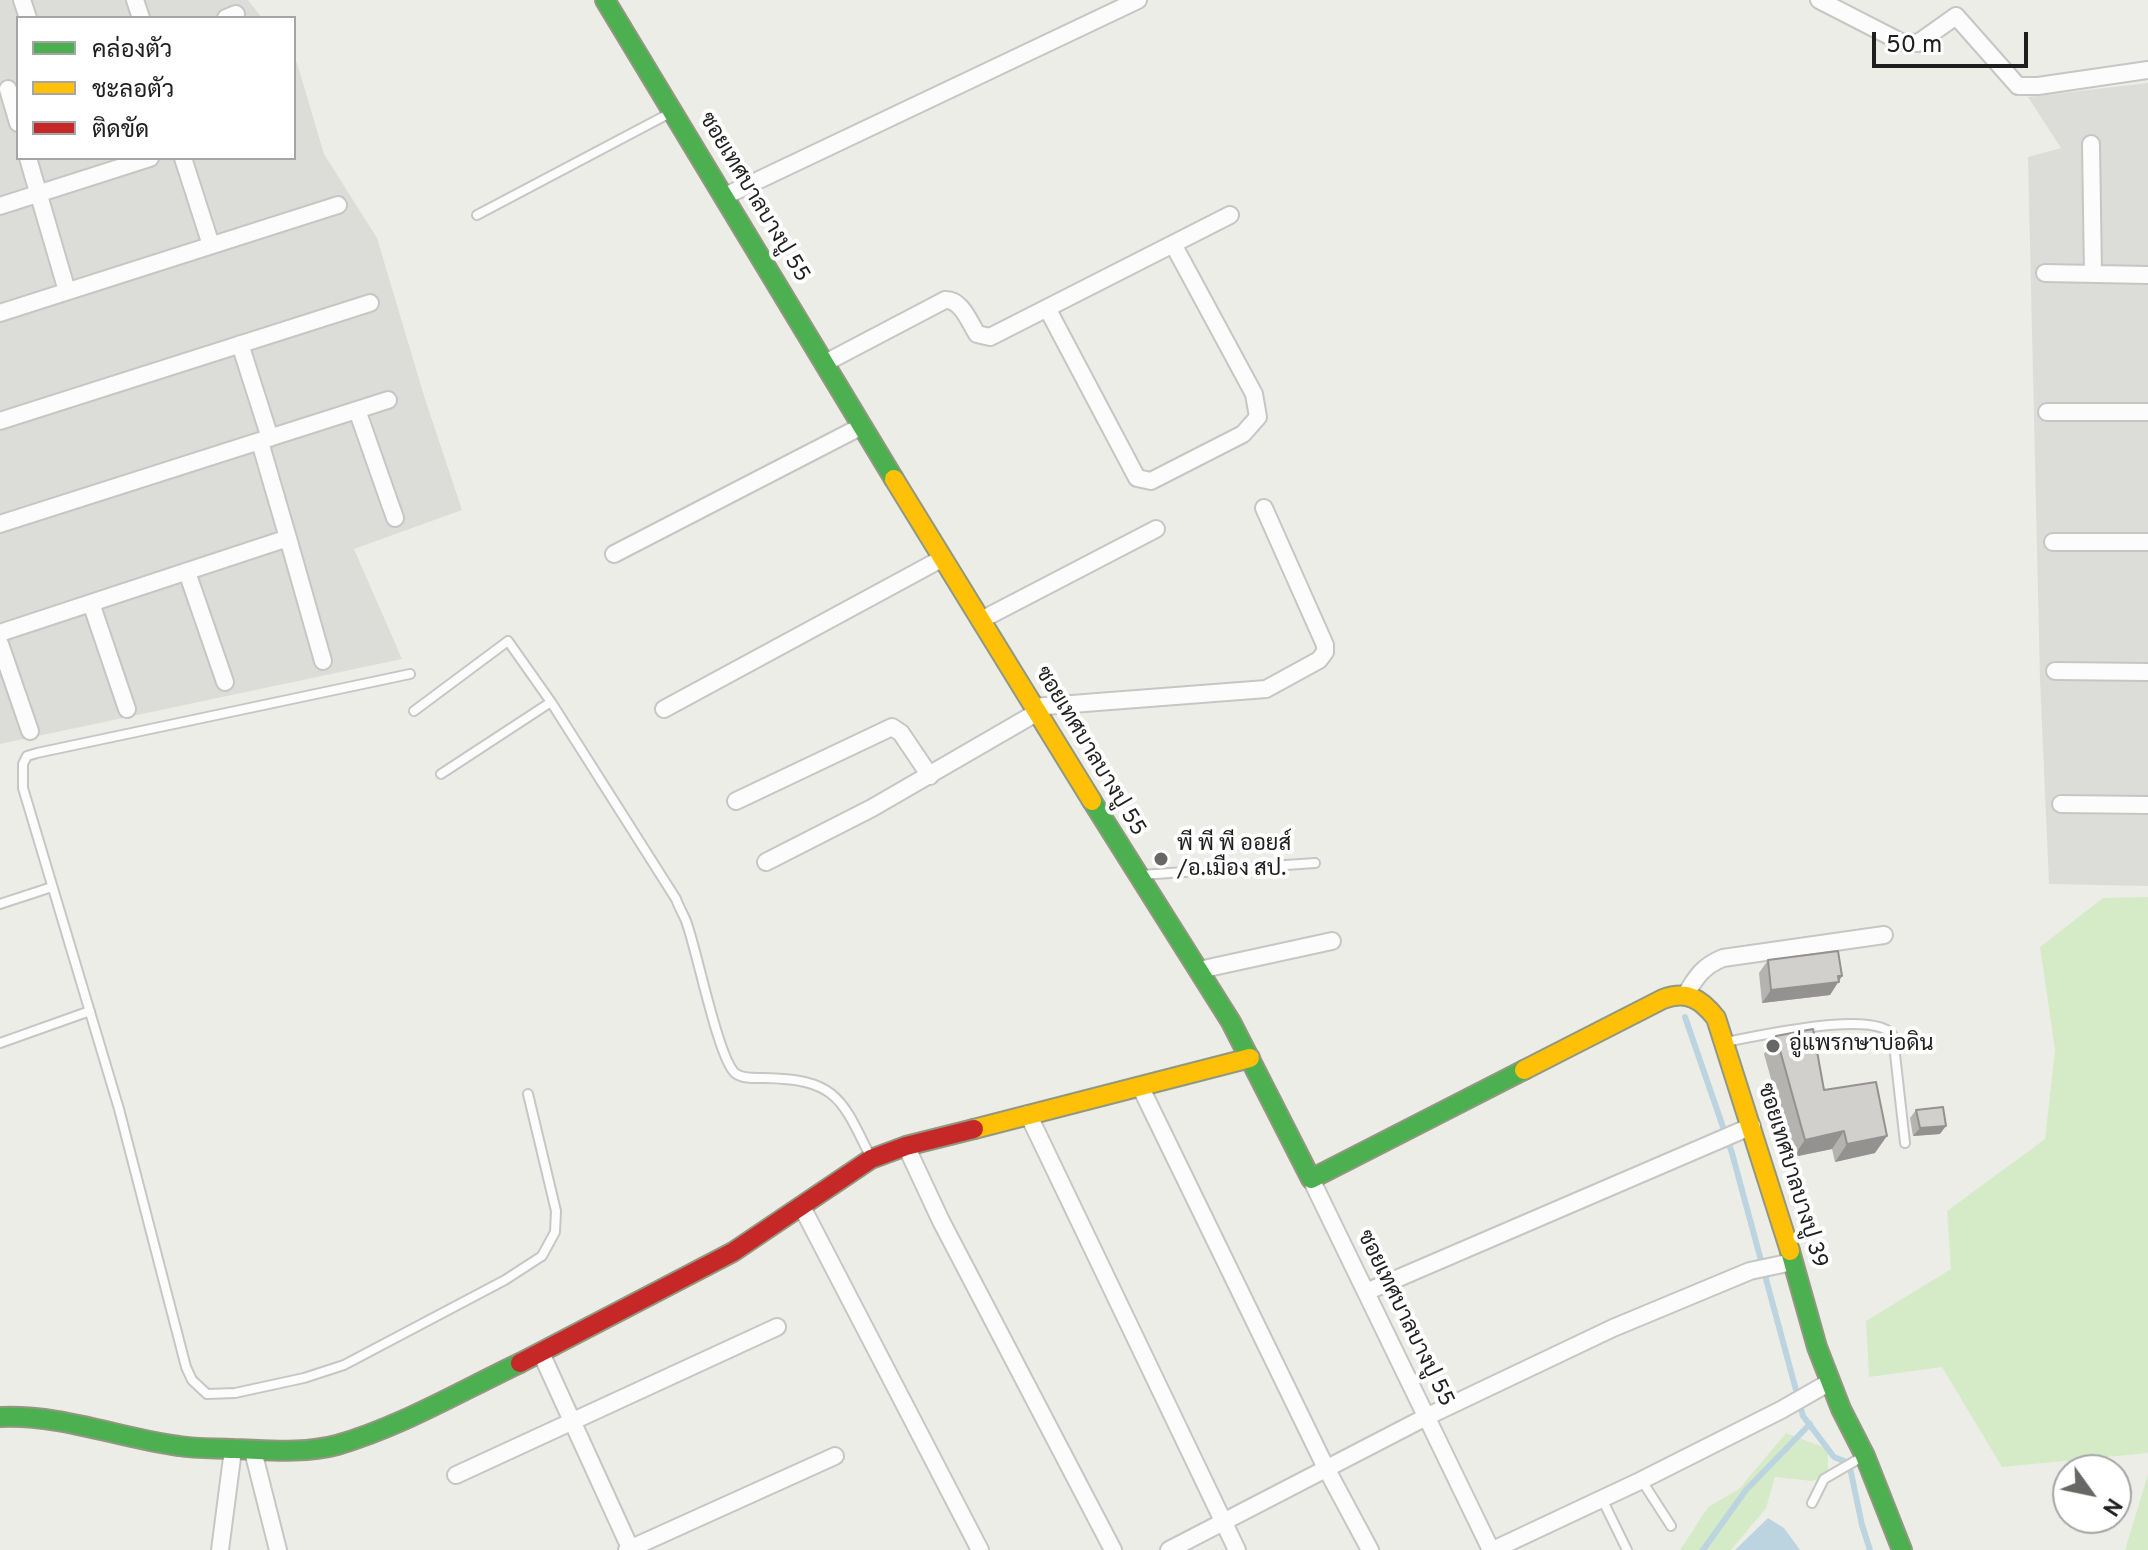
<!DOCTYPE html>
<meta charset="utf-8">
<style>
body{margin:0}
#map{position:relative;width:2148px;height:1550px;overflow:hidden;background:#edede8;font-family:Overpass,Sarabun,sans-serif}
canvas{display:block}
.legend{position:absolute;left:16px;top:16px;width:280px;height:144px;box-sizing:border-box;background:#fff;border:2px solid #a5a5a5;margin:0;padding:10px 14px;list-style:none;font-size:24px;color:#1f1f1f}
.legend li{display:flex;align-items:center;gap:16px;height:40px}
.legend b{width:40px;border:2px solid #a5a5a5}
.north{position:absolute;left:2052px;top:1454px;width:80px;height:80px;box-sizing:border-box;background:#fff;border:2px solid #a5a5a5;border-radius:50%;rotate:123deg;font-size:22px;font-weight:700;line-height:32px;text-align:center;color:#1f1f1f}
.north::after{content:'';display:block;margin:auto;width:28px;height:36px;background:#676765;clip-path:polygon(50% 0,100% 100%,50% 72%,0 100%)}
.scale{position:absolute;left:1872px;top:32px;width:156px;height:36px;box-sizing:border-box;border:4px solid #1f1f1f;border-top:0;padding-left:10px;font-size:24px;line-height:28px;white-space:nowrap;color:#1f1f1f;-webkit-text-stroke:6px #fff;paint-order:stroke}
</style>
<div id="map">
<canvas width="2148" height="1550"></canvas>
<ul class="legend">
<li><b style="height:10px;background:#4caf50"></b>คล่องตัว</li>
<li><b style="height:10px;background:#ffc107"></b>ชะลอตัว</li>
<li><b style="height:10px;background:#c62828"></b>ติดขัด</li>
</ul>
<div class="north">N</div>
<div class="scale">50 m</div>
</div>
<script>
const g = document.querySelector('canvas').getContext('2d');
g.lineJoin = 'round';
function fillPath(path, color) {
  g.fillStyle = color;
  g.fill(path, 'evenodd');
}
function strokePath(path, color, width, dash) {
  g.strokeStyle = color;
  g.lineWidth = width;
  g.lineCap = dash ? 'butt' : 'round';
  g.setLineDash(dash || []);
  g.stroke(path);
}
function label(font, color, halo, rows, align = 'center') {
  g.font = font + ' Overpass,Sarabun,sans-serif';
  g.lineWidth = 8;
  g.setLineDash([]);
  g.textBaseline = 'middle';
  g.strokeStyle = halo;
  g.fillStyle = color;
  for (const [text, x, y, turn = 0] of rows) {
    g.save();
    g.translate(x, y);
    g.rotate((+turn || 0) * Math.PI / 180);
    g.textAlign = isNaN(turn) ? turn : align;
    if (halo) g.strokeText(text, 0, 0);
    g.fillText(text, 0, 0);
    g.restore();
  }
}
fillPath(new Path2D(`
 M0,0h248l14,18h-244v140h276v-99l3,4 27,91 53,84 48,161 37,111 -108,39 48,110 -402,85z
 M2148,83v803l-99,-2 -9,-204 -12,-523 33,-9 -33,-51z`), '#dcdcd9');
fillPath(new Path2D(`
 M2148,897v556l-146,14 -60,-100 -73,10 -3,-56 85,-52 -4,-58 98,-72 10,-89 -15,-103 63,-49z
 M1786,1433l42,16v26l-16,6 -37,-4 -9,31 -35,42h-51l28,-43 31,-18z
 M2148,1474v76h-23z`), '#d5ebc7');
fillPath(new Path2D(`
 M1768,1518l16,10 16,22h-65z`), '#bbd4e0');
strokePath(new Path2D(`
 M1685,1017l47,136 71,263 31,41 15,6 13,62 8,25
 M1703,1550l43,-60 64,-66`), '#bbd4e0', 6);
const lane = new Path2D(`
 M477,215l195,-103
 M410,674l-373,79 -10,3 -4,8v24l96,321 67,258 6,13 15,14 28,-1 69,-15 40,-13 161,-85 37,-24 13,-24 1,-21 -28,-117
 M414,711l94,-70 43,61 125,197c3,8 7,15 10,22 11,29 32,137 49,152 7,6 20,5 29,5 73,1 78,21 107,80
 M441,774l110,-72
 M1141,875l174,-12
 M0,904l52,-17
 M1725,1042c30,-5 153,-34 168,-6l12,107
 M0,1043l90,-32
 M1642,1481l29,45
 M1602,1499l25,51
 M1812,1503l12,-24 38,-22`);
const street = new Path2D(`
 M22,0l6,18
 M135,0l6,18
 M1819,0l82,42 17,1 38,-27 62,70h20l110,-16
 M226,18l10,-4
 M8,89l10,34
 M2091,144l2,130
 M28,158l39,133
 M183,158l28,87
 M723,197l415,-197
 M0,206l150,-48
 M2045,273l103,2
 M1047,308l90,170 14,3 92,-47 15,-17 -4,-23 -81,-150
 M0,313l338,-108
 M240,344l30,94
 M825,363l120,-63c16,-1 24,21 32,34l13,3 240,-122
 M357,410l38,108
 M2047,412h101
 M0,421l370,-118
 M0,524l388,-124
 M288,538l35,123
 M2053,542h95
 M614,554l248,-128
 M187,572l38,110
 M91,603l36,106
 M981,620l175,-91
 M0,633l288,-95 -28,-96
 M0,644l30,87
 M2055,671l93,1
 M1033,707l233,-18 53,-29 6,-8v-7l-61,-137
 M664,709l279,-151
 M736,801l156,-74 9,6 29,43
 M2061,804l87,1
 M766,862l106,-54 164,-95
 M1199,970l133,-29
 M1686,994c10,-17 17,-28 37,-36l161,-23
 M1140,1086l186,382 44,82
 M1028,1114l209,436
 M906,1146l35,75 172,329
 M1311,1179l180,371
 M802,1207l178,343
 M1366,1292l386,-166
 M541,1353l90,197
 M253,1451l25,99
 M456,1475l321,-148
 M220,1550l13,-100
 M627,1550l208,-94
 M1169,1550l257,-133 187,-89 137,-57 42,-9
 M1493,1550l149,-70 139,-70 49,-28`);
const fast = new Path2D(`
 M605,0l289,479
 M1092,801l139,221 80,157 213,-109
 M1790,1251l27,96 24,62 24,47 37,94
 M0,1417c61,-3 119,21 179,29 18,3 37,2 55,3 34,1 69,5 103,-4 63,-18 124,-54 183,-82`);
const slow = new Path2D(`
 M894,479l198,322
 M1524,1070l139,-71c24,-9 38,0 53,19l74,233
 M974,1129l276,-71`);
const jam = new Path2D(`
 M520,1363l213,-111 138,-93 35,-13 68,-17`);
strokePath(lane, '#c6c6c4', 12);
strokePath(street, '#c6c6c4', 20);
strokePath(fast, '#929880', 22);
strokePath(slow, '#929880', 22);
strokePath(jam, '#929880', 22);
strokePath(lane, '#fcfcfc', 8);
strokePath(street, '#fcfcfc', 16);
strokePath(fast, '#4caf50', 18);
strokePath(slow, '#ffc107', 18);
strokePath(jam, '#c62828', 18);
fillPath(new Path2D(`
 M1768,960l74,16 -12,19 -68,8 -3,-30z
 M1776,1036l99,117 -40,9 -3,-13 -39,8 -29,-103z
 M1916,1110l24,24 -27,2 -3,-18z`), '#b5b3b0');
fillPath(new Path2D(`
 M1842,976l-12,19 -68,8 9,-13z
 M1946,1126l-6,8 -27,2 7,-8z
 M1844,1131l-12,18 -39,8 12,-17z
 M1887,1136l-12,17 -40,9 12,-18z`), '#939290');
const building = new Path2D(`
 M1838,951l4,25h-4l1,6 -68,8 -3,-30z
 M1813,1029l11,61 52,-8 11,54 -40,8 -3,-13 -39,9 -29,-104z
 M1943,1107l3,19 -26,2 -4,-18z`);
fillPath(building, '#d2d0cd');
strokePath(building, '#939290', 2);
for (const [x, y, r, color] of [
 [1161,859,8,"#676765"],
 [1773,1046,8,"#676765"]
]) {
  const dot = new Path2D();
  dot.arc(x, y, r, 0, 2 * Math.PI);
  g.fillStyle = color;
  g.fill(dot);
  strokePath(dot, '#fff', 3);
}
label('22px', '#1f1f1f', '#fff', [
 ["ซอยเทศบาลบางปู 55",753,198,59],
 ["ซอยเทศบาลบางปู 55",1089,752,59],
 ["ซอยเทศบาลบางปู 39",1791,1176,73],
 ["ซอยเทศบาลบางปู 55",1404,1319,64]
]);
label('22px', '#1f1f1f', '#fff', [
 ["พี พี พี ออยส์",1177,846],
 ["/อ.เมือง สป.",1177,871],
 ["อู่แพรกษาบ่อดิน",1789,1046]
], 'left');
</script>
